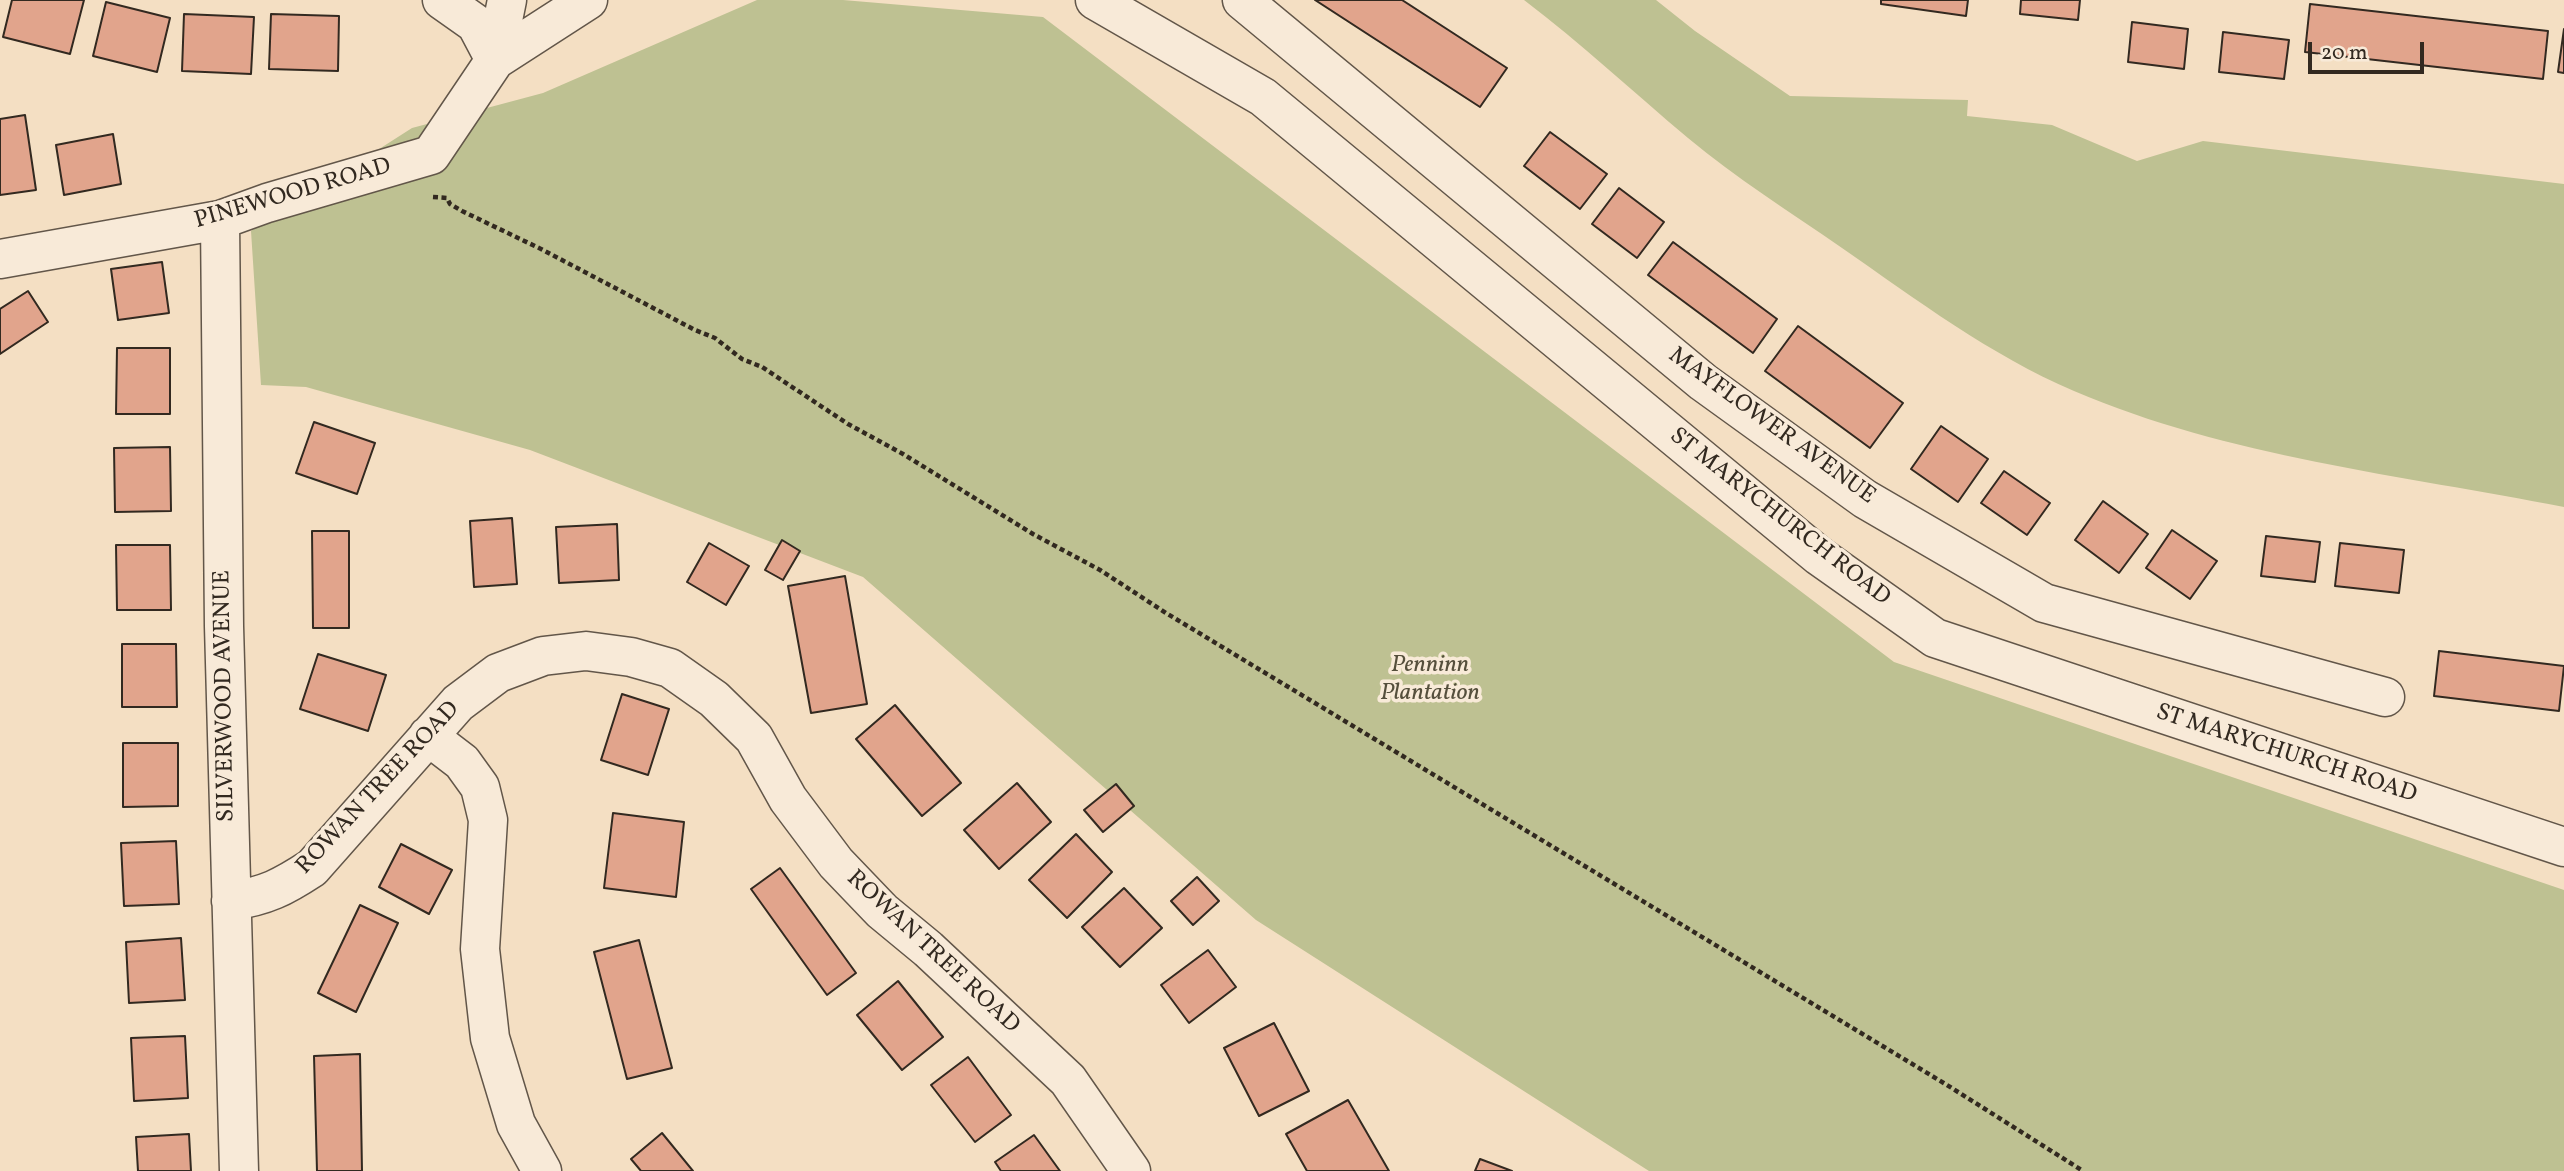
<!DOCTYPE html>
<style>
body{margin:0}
#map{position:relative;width:2564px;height:1171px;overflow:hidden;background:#f4dfc3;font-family:Vollkorn,serif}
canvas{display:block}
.scale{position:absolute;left:2308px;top:42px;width:116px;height:32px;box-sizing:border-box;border:4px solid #322920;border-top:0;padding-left:9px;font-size:21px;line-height:24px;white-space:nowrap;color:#322920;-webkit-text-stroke:5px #f8ead8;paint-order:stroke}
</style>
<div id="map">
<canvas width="2564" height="1171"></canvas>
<div class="scale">20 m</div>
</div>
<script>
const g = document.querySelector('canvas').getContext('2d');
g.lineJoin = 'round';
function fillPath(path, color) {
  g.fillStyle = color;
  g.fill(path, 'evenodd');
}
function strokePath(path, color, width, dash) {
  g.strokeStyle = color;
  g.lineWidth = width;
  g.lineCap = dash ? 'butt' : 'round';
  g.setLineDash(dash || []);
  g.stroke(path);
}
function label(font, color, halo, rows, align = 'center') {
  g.font = font + ' Vollkorn,serif';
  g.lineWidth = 7;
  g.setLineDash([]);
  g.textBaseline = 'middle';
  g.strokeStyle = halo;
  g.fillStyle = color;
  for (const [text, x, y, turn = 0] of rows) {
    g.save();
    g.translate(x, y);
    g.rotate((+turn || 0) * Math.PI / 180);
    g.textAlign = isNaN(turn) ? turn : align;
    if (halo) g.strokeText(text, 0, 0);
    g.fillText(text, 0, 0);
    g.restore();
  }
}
fillPath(new Path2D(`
 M757,0h86l200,17 851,645 670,228v281h-915l-393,-251 -393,-343 -333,-127 -224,-63 -45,-2 -10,-154 161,-103 131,-35z
 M1524,0h132l39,31 95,65 178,4 -1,16 85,9 85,36 66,-20 361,43v323c-163,-32 -336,-50 -490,-116 -84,-36 -157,-91 -232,-143 -52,-36 -106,-70 -154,-110 -55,-46 -107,-95 -164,-138z`), '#bec192');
const building = new Path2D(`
 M12,0h72l-14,54 -67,-17z
 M1315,0h87l105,68 -27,39z
 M1881,0h87l-2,16 -85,-12z
 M2021,0h59l-2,20 -58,-6z
 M106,2l64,16 -13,54 -64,-16z
 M2310,4l238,27 -5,48 -238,-27z
 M184,14l70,3 -3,57 -69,-3z
 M271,14l68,2 -1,55 -69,-2z
 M2132,22l56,7 -4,40 -56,-7z
 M2564,29v44l-6,-1z
 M2223,32l66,8 -5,39 -65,-7z
 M25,115l11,75 -36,5v-76z
 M1550,132l57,42 -27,35 -56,-43z
 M113,134l8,50 -57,11 -8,-50z
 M1619,188l45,34 -27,36 -45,-34z
 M1673,242l104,77 -24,34 -105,-78z
 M162,262l7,51 -51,7 -7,-51z
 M28,291l20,31 -48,32v-45z
 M1798,326l105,77 -33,45 -105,-77z
 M117,348h53v66h-54z
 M314,422l61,21 -18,51 -61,-21z
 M1941,426l47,33 -30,43 -47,-33z
 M170,447l1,64 -56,1 -1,-64z
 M2004,471l46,32 -23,32 -46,-32z
 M2103,501l45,33 -29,39 -44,-33z
 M512,518l5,66 -43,3 -4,-66z
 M617,524l2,56 -60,3 -3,-56z
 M2172,530l45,31 -27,38 -44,-31z
 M312,531h37v97h-36z
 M2266,536l54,6 -5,40 -54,-6z
 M782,540l18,11 -17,29 -18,-10z
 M709,543l40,23 -23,39 -39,-23z
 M2340,543l64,7 -5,43 -64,-7z
 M116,545h54l1,65h-54z
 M845,576l22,128 -56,9 -23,-127z
 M122,644h54l1,63h-55z
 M2439,651l125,15 -5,45 -125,-15z
 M318,654l68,21 -18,56 -68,-22z
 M622,694l47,15 -21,66 -47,-15z
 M895,705l66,78 -39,33 -66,-77z
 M123,743h55v63l-55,1z
 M1017,783l34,39 -52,47 -35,-39z
 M1116,784l18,22 -31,26 -19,-22z
 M613,813l71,9 -8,75 -72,-9z
 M1076,834l36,38 -45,46 -38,-38z
 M176,841l3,63 -55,2 -3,-63z
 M401,844l51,26 -23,44 -50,-27z
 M780,868l76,105 -29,22 -76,-106z
 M1197,877l22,24 -26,24 -22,-24z
 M1124,888l38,40 -42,39 -38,-40z
 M360,905l38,18 -42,89 -38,-19z
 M181,938l4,62 -56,3 -3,-61z
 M639,940l33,128 -45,11 -33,-127z
 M1208,950l28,37 -47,36 -28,-38z
 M898,981l45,56 -41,33 -45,-55z
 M1274,1023l35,68 -50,25 -35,-68z
 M185,1036l3,62 -54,3 -3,-63z
 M360,1054l2,117h-45l-3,-115z
 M968,1057l43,58 -36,27 -44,-57z
 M1348,1100l41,71h-82l-21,-37z
 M662,1133l31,38h-52l-10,-12z
 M189,1134l2,37h-53l-2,-34z
 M1034,1135l26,36h-59l-6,-9z
 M1480,1159l32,12h-37z`);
fillPath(building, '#e1a48c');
strokePath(building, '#322920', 2);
const minor = new Path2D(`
 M442,0l34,24 19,36 93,-60
 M1095,0l168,97 556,459 116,82 629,209
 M1242,0l461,382 162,117 179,104 341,94
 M220,220l4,406 15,545
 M0,259l220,-39 47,-17 164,-48 64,-95 12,-60
 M428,736l34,26 18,25 8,33 -8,129 10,89 26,86 26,47
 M231,901c35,-5 52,-14 81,-33l146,-165 40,-30 45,-17 43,-5 45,6 39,11 44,31 40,39 34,61 48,64 46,48 46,38 140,131 63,91`);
strokePath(minor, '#625649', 41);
strokePath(new Path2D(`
 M433,197l14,1 3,6 12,7 79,38 154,81 20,8 27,21 20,8 86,57 55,30 130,80 67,36 66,43 781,472 136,86`), '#322920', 4.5, [5, 3.5]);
strokePath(minor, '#f8ead8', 38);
label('24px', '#322920', '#f8ead8', [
 ["PINEWOOD ROAD",293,195,-16],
 ["MAYFLOWER AVENUE",1771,427,36],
 ["ST MARYCHURCH ROAD",1779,518,38],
 ["SILVERWOOD AVENUE",226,696,-91],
 ["ST MARYCHURCH ROAD",2286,755,18],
 ["ROWAN TREE ROAD",379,789,-47],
 ["ROWAN TREE ROAD",932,953,43]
]);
label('italic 24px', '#554f3c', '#f8ead8', [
 ["Penninn",1430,667],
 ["Plantation",1430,695]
]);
</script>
